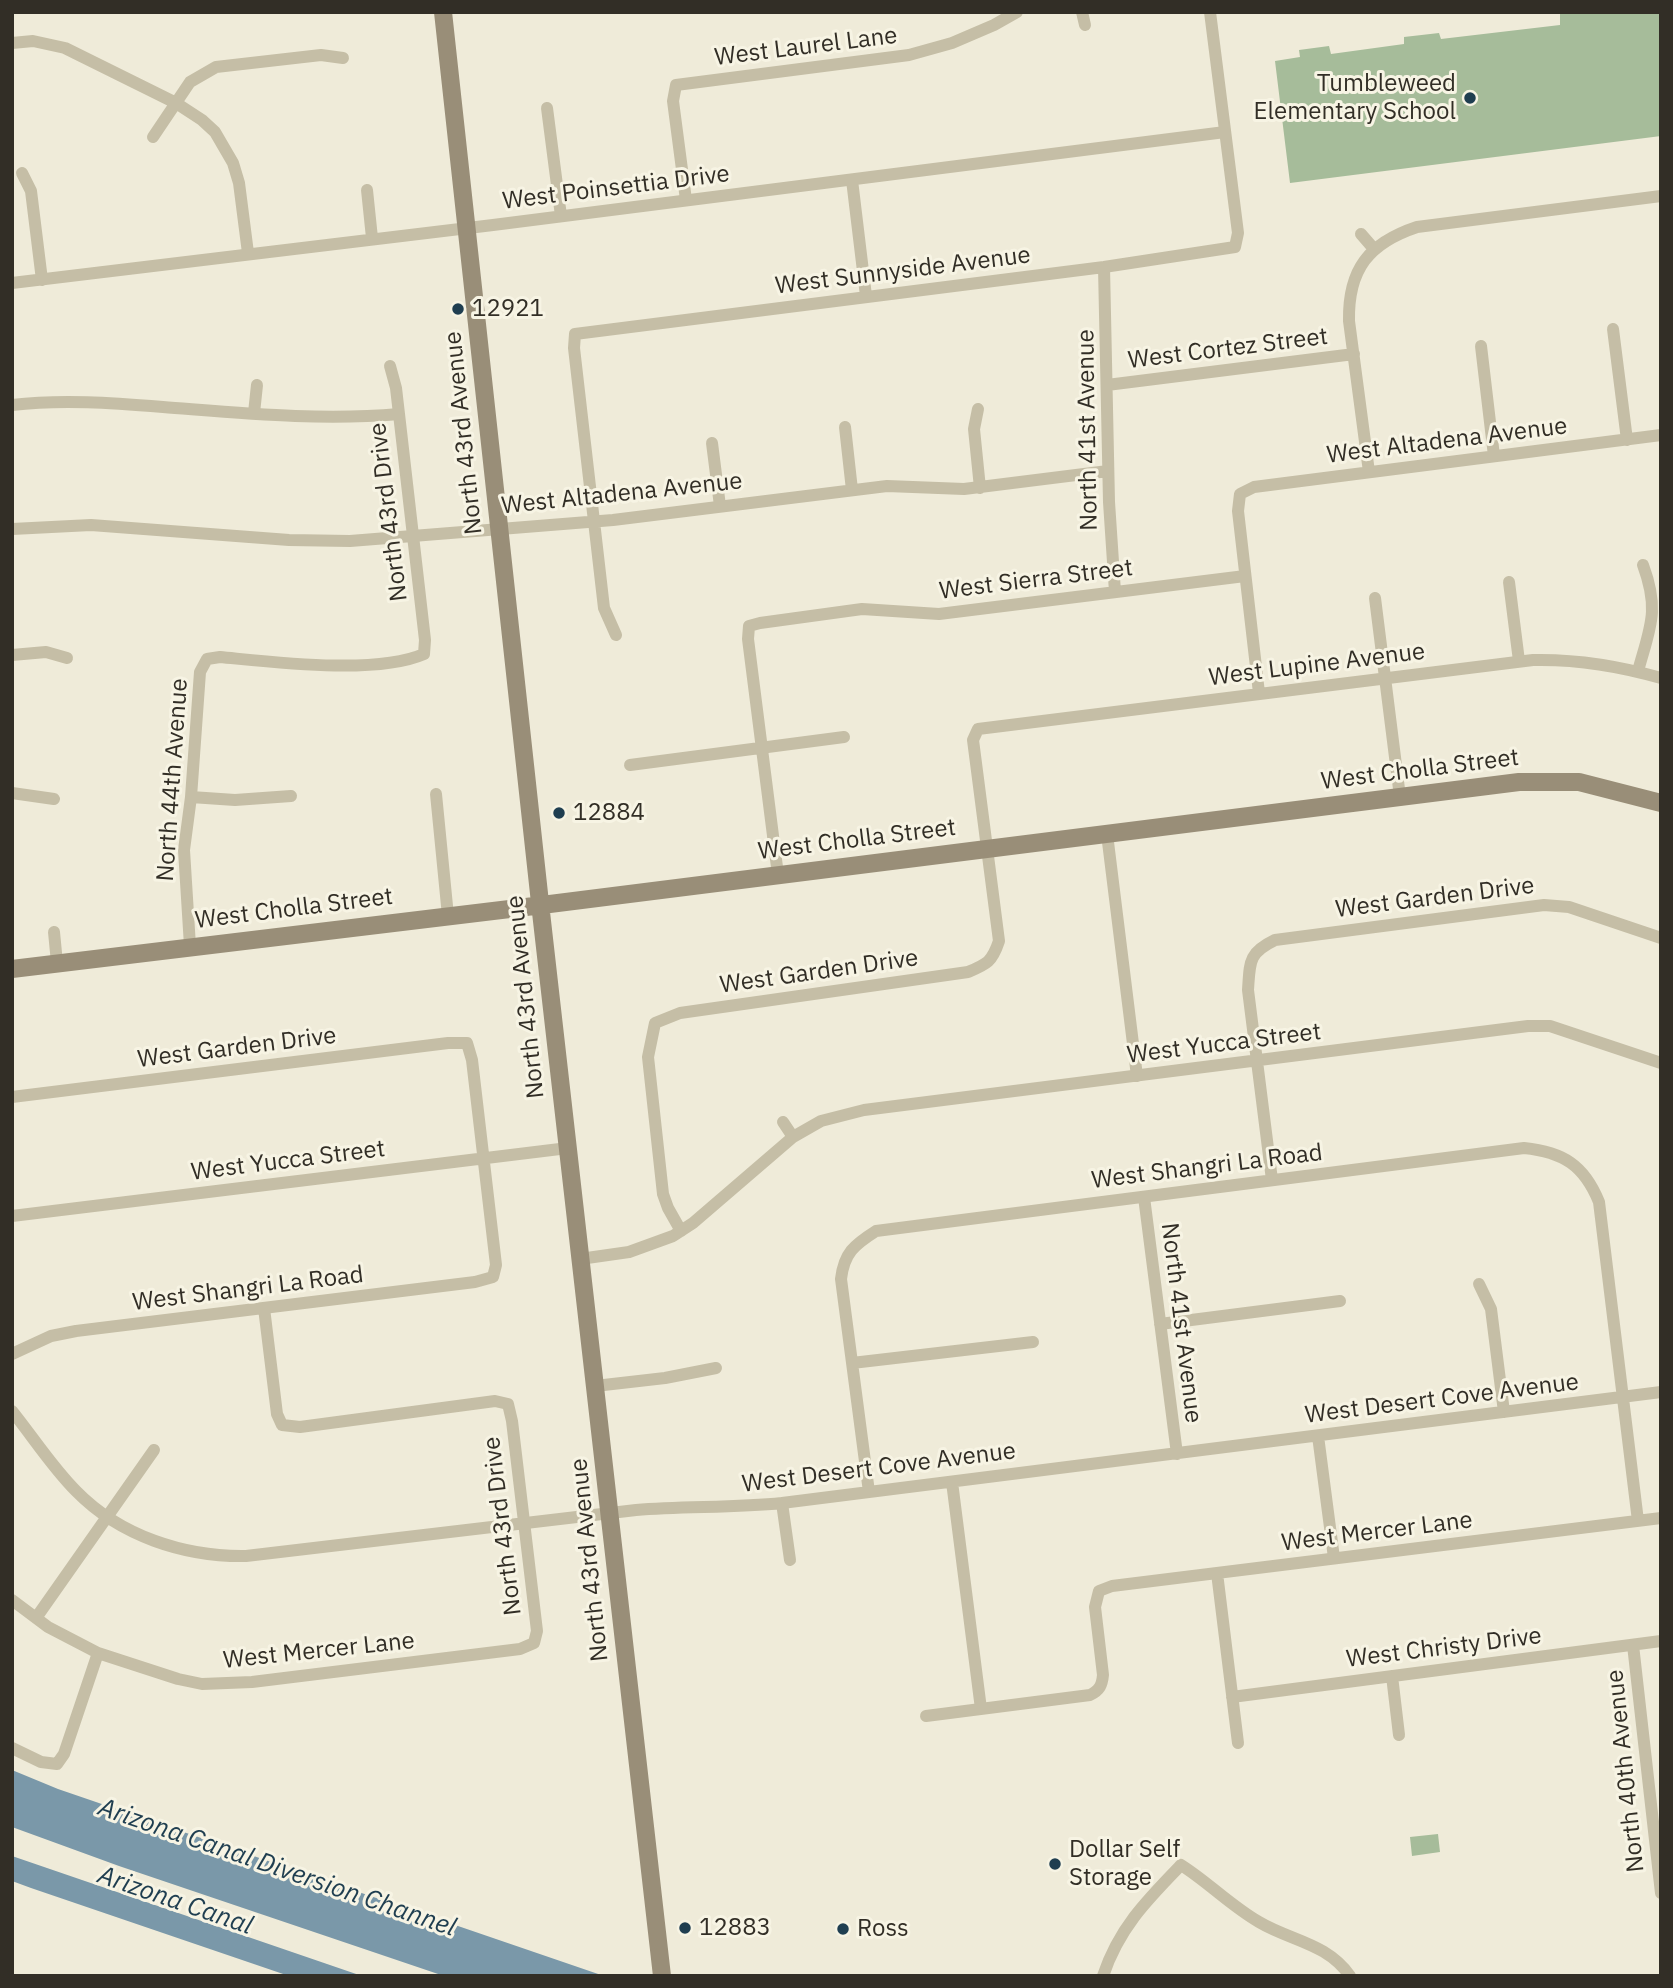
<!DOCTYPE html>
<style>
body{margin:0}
#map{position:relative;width:1673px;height:1988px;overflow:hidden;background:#efebd9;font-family:"IBM Plex Sans",sans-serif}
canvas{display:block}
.frame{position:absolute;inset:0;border:14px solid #322e26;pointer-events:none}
</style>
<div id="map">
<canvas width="1673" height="1988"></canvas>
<div class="frame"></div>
</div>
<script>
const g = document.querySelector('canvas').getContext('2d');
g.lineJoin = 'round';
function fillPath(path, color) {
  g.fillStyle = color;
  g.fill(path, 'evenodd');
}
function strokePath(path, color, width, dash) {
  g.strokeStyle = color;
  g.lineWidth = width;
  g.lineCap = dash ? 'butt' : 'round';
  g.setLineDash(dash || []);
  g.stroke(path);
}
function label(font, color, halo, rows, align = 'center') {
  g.font = font + ' "IBM Plex Sans",sans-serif';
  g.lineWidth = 6;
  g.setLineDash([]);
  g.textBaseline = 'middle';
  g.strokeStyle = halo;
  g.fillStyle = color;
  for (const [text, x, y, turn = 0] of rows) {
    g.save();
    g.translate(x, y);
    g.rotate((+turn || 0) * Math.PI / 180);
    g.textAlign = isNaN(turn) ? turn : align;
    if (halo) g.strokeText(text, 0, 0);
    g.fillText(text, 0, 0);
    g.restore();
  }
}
fillPath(new Path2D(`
 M1560,12h101v124l-371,47 -15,-122 25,-4 -1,-7 30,-4 2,8 73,-10v-7l35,-4 2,6 119,-14z
 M1438,1834l2,18 -28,4 -2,-19z`), '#a6bc9a');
fillPath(new Path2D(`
 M12,1770l46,19 546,187h-160l-325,-110 -107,-39z
 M12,1856l350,120h-73l-258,-88 -19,-7z`), '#7a98a9');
strokePath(new Path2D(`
 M1082,12l3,13
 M12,43l21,-2 32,7 111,55 26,17 13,12 18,31 6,20 9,70
 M547,108l14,108
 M153,137l37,-55 26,-15 105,-12 22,3
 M22,173l9,18 11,89
 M852,180l14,116
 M367,190l5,48
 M686,200l-13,-99 3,-16 233,-30 43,-12 42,-18 23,-13
 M1361,234l13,15
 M1104,267l5,235 6,90
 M12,283l481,-58 732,-93
 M1613,329l14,111
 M1481,346l13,110
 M1107,385l247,-31
 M12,405c50,-6 101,-2 151,2 79,6 157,14 236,7
 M978,409l-4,20 6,59
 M254,413l3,-28
 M845,427l7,63
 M712,443l8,63
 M1369,472l-20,-151c-1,-52 20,-78 68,-94l244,-31
 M12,529l79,-4 198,15 61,1 263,-21 274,-34 77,3 144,-18
 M1509,582l10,79
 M1375,598l25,199
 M616,635l-12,-27 -30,-260 1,-14 529,-67 131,-20 3,-14 -28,-221
 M12,655l34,-3 21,6
 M1638,671c12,-44 22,-60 5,-106
 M1259,693l-21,-182 2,-17 14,-7 407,-52
 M630,765l214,-28
 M12,793l42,6
 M436,794l12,122
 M191,797l44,3 56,-4
 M1107,834l30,242
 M778,875l-30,-236 1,-13 11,-3 102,-14 77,5 306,-38
 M54,932l3,31
 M190,946l-6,-96 7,-53 9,-125 7,-13 13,-2c53,5 156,18 204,-3l1,-14 -29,-252 -6,-22
 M12,1097l436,-54h19l5,17 24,205 -3,12 -18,5 -399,49 -25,5 -39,18
 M783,1122l10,15
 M1272,1180l-24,-190c2,-28 0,-37 27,-50l269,-35 25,2 92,31
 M1144,1197l33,257
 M12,1216l556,-68
 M681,1231l-13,-23 -5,-14 -15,-137 7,-34 25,-10 288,-41c19,-8 24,-10 31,-31l-26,-201 5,-11 555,-69c44,-1 86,6 128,18
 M580,1259l49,-7 44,-16 20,-13 100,-86 28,-16 43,-11 664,-84h22l111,37
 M1479,1284l12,25 13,103
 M1160,1324l180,-23
 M852,1363l181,-21
 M595,1386l70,-8 51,-10
 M12,1411c21,26 40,56 64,80 44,45 108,66 170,65l390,-46c49,-4 98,-2 146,-7l879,-111
 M1318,1436l16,122
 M952,1482l29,227
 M869,1492l-28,-213c3,-26 13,-34 35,-48l648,-83c39,4 60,17 75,54l39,319
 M782,1503l8,57
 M1217,1573l21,170
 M12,1600l36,27 50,26 80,26 24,5 50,-2 268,-33 14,-6 3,-12 -25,-210 -4,-17 -13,-3 -195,26 -18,-2 -5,-11 -13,-106
 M36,1618l118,-168
 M1633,1645l28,248
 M1392,1676l7,59
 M1232,1697l429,-56
 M926,1716l164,-21c10,-5 12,-10 13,-20l-8,-68 4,-16 13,-5 549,-68
 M12,1748l29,14 16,2 7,-10 34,-101
 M1103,1976c16,-48 44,-76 78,-111 27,17 50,41 78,57 32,19 68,21 91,54`), '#c5bea6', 12);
strokePath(new Path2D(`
 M443,12l99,909 120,1055
 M12,969l506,-61 1001,-126h60l82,21`), '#998e78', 18);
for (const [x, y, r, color] of [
 [1470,98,7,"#1f3e50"],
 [458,309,7,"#1f3e50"],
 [559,813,7,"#1f3e50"],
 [1055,1864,7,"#1f3e50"],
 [685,1928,7,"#1f3e50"],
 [843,1929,7,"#1f3e50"]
]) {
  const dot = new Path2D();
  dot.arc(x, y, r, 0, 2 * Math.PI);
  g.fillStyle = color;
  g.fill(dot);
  strokePath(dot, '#f7f4e4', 2.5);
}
label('24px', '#322e26', '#f7f4e4', [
 ["West Laurel Lane",806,47,-7],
 ["West Poinsettia Drive",616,188,-7],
 ["West Sunnyside Avenue",903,271,-7],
 ["West Cortez Street",1228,349,-7],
 ["North 41st Avenue",1088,430,-91],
 ["North 43rd Avenue",464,433,-96],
 ["West Altadena Avenue",1447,441,-7],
 ["West Altadena Avenue",622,494,-6],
 ["North 43rd Drive",389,512,-97],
 ["West Sierra Street",1036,580,-7],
 ["West Lupine Avenue",1317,665,-7],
 ["West Cholla Street",1420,770,-7],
 ["North 44th Avenue",173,780,-86],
 ["West Cholla Street",857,840,-7],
 ["West Garden Drive",1435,898,-7],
 ["West Cholla Street",294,909,-7],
 ["West Garden Drive",819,972,-8],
 ["North 43rd Avenue",526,997,-96],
 ["West Yucca Street",1224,1044,-7],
 ["West Garden Drive",237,1048,-7],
 ["West Yucca Street",288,1161,-7],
 ["West Shangri La Road",1207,1167,-7],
 ["West Shangri La Road",248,1289,-7],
 ["North 41st Avenue",1181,1323,83],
 ["West Desert Cove Avenue",1442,1399,-7],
 ["West Desert Cove Avenue",879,1468,-7],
 ["North 43rd Drive",503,1526,-97],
 ["West Mercer Lane",1377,1532,-7],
 ["North 43rd Avenue",590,1560,-96],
 ["West Christy Drive",1444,1648,-7],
 ["West Mercer Lane",319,1651,-6],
 ["North 40th Avenue",1626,1771,-96]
]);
label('24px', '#322e26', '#f7f4e4', [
 ["Tumbleweed",1456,84,"right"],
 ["Elementary School",1456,112,"right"],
 ["12921",472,309],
 ["12884",573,813],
 ["Dollar Self",1069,1850],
 ["Storage",1069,1878],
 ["12883",699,1928],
 ["Ross",857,1929]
], 'left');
label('italic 26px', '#1f3e50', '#f7f4e4', [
 ["Arizona Canal Diversion Channel",277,1868,19],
 ["Arizona Canal",175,1901,19]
]);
</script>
